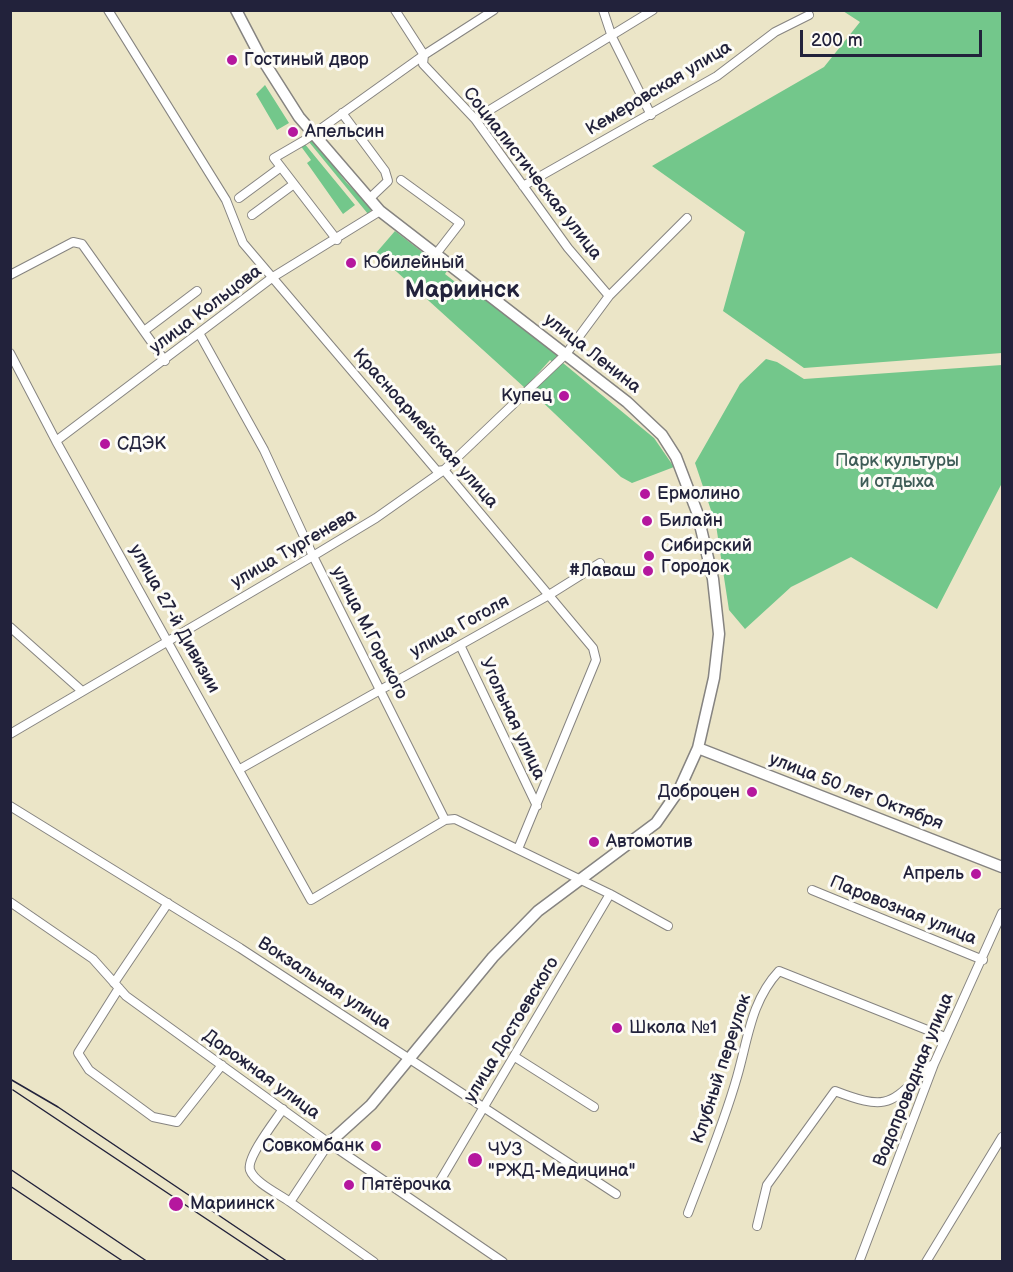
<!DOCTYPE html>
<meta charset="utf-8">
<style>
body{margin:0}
#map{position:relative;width:1013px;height:1272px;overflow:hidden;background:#ebe5c7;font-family:"Balsamiq Sans",sans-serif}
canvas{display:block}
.frame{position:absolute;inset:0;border:12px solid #22223b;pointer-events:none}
.scale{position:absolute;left:800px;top:30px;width:182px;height:27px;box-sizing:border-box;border:3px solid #22223b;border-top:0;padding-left:8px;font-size:18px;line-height:21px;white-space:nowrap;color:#22223b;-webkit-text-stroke:4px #fdfcf7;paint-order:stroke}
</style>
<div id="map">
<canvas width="1013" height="1272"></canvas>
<div class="frame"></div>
<div class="scale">200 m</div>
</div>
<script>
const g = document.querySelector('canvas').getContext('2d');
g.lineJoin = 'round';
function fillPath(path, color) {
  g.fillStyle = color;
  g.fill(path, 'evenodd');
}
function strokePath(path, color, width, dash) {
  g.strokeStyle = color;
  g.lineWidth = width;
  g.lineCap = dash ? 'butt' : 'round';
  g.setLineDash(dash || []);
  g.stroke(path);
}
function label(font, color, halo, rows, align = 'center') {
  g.font = font + ' "Balsamiq Sans",sans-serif';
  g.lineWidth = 6;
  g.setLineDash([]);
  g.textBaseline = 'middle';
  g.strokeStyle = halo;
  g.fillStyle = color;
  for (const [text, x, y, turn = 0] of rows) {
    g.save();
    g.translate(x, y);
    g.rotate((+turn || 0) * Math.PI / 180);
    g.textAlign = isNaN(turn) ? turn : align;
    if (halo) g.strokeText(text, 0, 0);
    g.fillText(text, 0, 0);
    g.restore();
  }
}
fillPath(new Path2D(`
 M843,11h159v342l-198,15 -81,-57 22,-79 -93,-66 172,-99 36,-45z
 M265,85l24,38 -12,7 -21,-36z
 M313,139l33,43 26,27 -4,5 -59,-72z
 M304,143l51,62 -12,9 -36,-51 4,-3 -11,-15z
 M395,231l52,40 -2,3 32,25 1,-2 -12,-9 2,-3 93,71 -7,7 -4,-3 -25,28 -149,-135z
 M766,359l11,3 27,17 198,-14v118l-65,126 -86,-52 -60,30 -46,42 -16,-19 -13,-85 -21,-62 45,-79z
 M563,363l91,75 20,29 -42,16 -11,-6 -89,-85z`), '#73c78b');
const minor = new Path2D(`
 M108,10l118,190 17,43 194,228 7,-1 149,178 3,12 -78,189
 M395,10l29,45 -1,9 52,55 93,129 41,48
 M603,10l9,27 39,78
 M342,113l43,58 3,10 -19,18
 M475,119l178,-109
 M401,180l59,43 -24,31
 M523,186l194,-110 58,-44 34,-17
 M239,198l42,-31
 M252,215l42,-31
 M337,240l-63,-82 31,-18 119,-85 70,-45
 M10,275l63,-33 9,2 83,117
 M144,331l53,-40
 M199,333l65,117 49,106 132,264
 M10,353l46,88 255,459 134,-80 10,-1 155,75 58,32
 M56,441l217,-164 107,-66
 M10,627l72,64
 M460,645l77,161
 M10,734l303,-178 63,-38 68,-48 122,-116 43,-58 78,-78
 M240,769l309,-174 51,-32
 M10,806l230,142 376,246
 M812,890l171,70
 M10,902l83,57 33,37 203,147 174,119
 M114,983l54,-80
 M119,988l-41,65 11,17 64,47 24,5 45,-57
 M515,1057l79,50
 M283,1109c-8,12 -37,49 -33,61 5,13 29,24 40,32l39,-59
 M440,1181l170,-287
 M290,1202l84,60
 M688,1213c17,-45 36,-90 49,-136 11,-38 14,-76 42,-106l166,66
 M757,1226l10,-41 68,-94c57,22 55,11 97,-26
 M859,1262l75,-198 68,-151
 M926,1262l76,-125`);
const secondary = new Path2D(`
 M236,10l23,44 40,63 81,94 247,191 35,33 14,22 21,55 16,67 6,55 -5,44 -16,70 -19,42 -23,33 -118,88 -45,46 -122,148 -42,38
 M698,748l304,119`);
strokePath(minor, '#868481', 10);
strokePath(secondary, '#868481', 13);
strokePath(minor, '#fff', 8);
strokePath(secondary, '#fff', 10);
strokePath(new Path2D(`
 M10,1079l48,28 230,155
 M13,1090l258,172
 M10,1169l138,93
 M10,1186l114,76`), '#22223b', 1.5);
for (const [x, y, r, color] of [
 [232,60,6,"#b5179e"],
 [293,132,6,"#b5179e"],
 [351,263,6,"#b5179e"],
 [564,396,6,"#b5179e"],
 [105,444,6,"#b5179e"],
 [645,494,6,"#b5179e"],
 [647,521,6,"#b5179e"],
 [649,556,6,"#b5179e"],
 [648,571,6,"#b5179e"],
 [752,792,6,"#b5179e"],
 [594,842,6,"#b5179e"],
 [976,874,6,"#b5179e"],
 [617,1028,6,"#b5179e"],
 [376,1146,6,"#b5179e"],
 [475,1160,8,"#b5179e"],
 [349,1185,6,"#b5179e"],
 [176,1204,8,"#b5179e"]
]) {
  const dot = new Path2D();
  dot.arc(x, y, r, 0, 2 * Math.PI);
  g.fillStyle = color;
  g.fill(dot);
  strokePath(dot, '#fdfcf7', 2);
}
label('18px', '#22223b', '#fdfcf7', [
 ["Гостиный двор",244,60],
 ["Апельсин",305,132],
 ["Юбилейный",363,263],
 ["Купец",552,396,"right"],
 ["СДЭК",117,444],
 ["Ермолино",657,494],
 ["Билайн",659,521],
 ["Сибирский",661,546],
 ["Городок",661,567],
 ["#Лаваш",636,571,"right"],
 ["Доброцен",740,792,"right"],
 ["Автомотив",606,842],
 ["Апрель",964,874,"right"],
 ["Школа №1",629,1028],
 ["Совкомбанк",364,1146,"right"],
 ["ЧУЗ",488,1150],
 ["\"РЖД-Медицина\"",488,1171],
 ["Пятёрочка",361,1185],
 ["Мариинск",190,1204]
], 'left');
label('18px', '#22223b', '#fdfcf7', [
 ["Кемеровская улица",659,89,-31],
 ["Социалистическая улица",532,174,52],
 ["улица Кольцова",206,310,-37],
 ["улица Ленина",592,354,38],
 ["Красноармейская улица",425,429,48],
 ["улица Тургенева",294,549,-30],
 ["улица 27-й Дивизии",174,619,61],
 ["улица Гоголя",460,627,-29],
 ["улица М.Горького",369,633,63],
 ["Угольная улица",512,719,65],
 ["улица 50 лет Октября",856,792,21],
 ["Паровозная улица",903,911,22],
 ["Вокзальная улица",324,984,33],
 ["улица Достоевского",512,1030,-59],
 ["Клубный переулок",722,1069,-72],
 ["Дорожная улица",261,1075,36],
 ["Водопроводная улица",914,1080,-68]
]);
label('18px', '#3e5c57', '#fdfcf7', [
 ["Парк культуры",897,461],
 ["и отдыха",897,482]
]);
label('bold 24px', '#22223b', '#fdfcf7', [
 ["Мариинск",462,291]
]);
</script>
